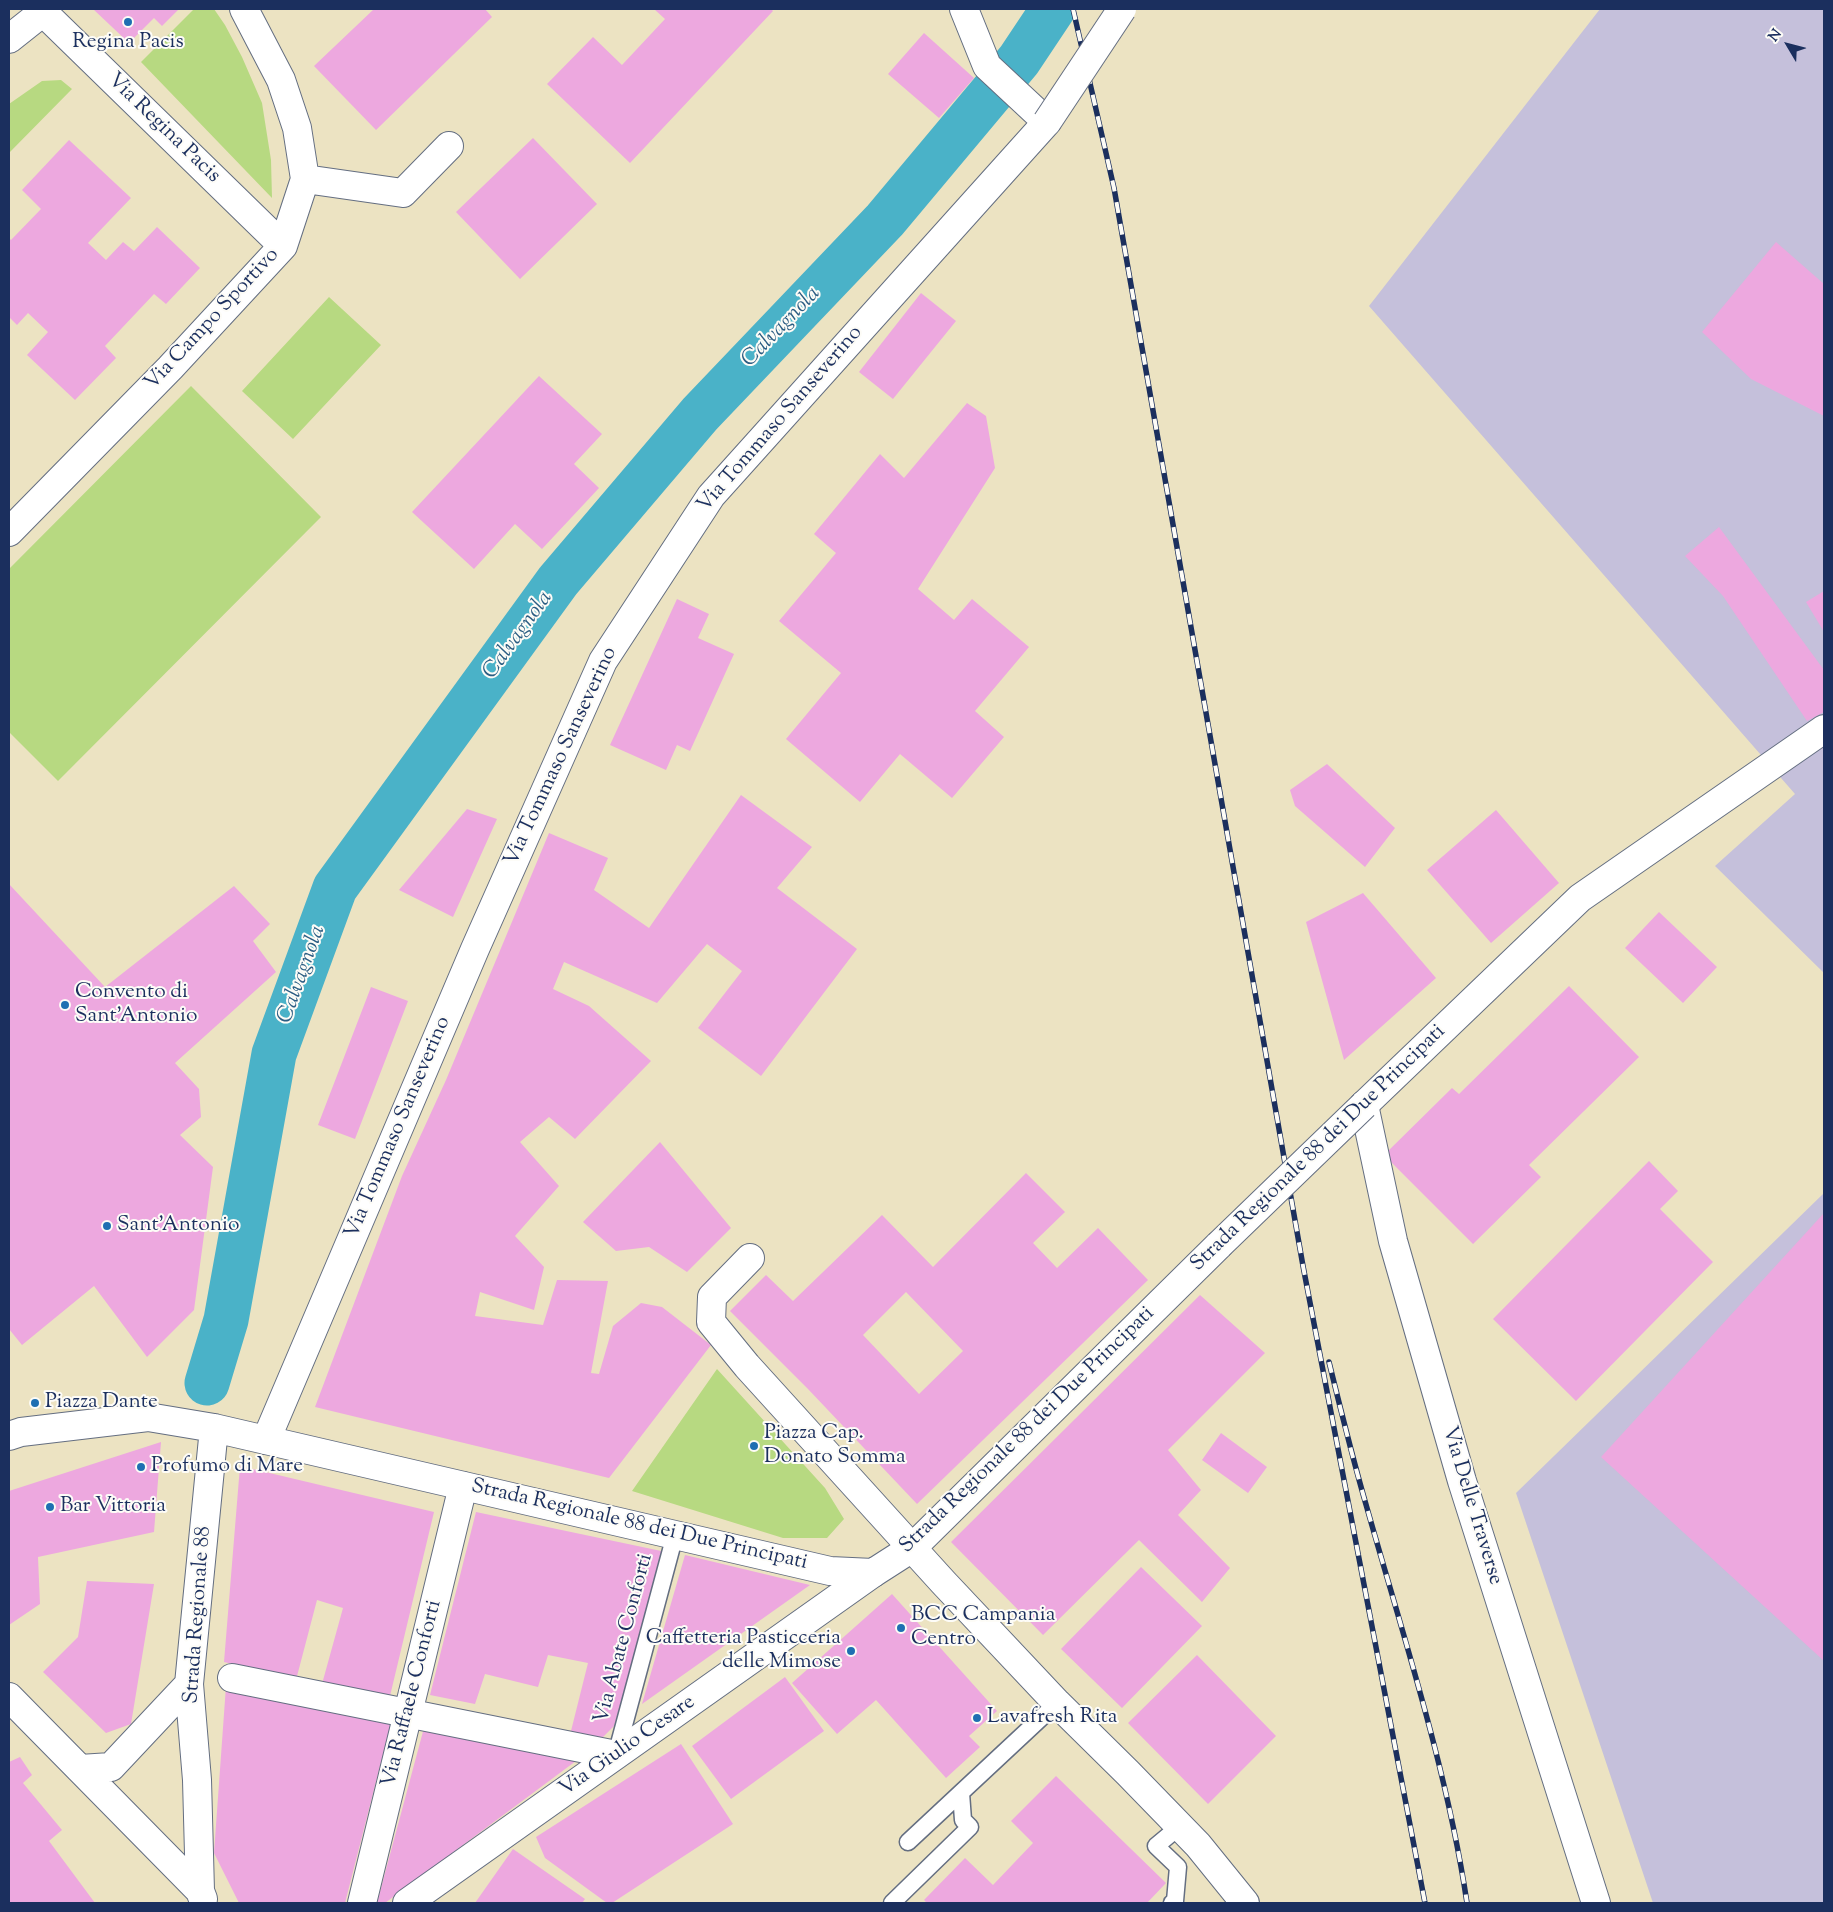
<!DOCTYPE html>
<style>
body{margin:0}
#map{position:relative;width:1833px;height:1912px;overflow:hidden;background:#ece3c2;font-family:"Sorts Mill Goudy",serif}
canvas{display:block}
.frame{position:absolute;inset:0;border:10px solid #1b2f5e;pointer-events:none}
.north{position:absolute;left:1763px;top:20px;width:50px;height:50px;-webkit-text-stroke:4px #fdfcf7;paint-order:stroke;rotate:307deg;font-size:14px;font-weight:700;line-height:20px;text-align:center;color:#1b2f5e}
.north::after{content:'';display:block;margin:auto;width:18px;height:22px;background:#1b2f5e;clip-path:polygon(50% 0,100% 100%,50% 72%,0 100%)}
</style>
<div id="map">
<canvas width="1833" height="1912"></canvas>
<div class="frame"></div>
<div class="north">N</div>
</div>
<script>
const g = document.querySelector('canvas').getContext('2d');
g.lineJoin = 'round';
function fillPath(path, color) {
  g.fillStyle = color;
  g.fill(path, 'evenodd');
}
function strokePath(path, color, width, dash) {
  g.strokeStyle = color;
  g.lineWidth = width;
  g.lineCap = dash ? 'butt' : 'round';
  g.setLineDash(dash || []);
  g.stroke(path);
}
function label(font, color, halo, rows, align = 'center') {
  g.font = font + ' "Sorts Mill Goudy",serif';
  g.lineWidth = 4;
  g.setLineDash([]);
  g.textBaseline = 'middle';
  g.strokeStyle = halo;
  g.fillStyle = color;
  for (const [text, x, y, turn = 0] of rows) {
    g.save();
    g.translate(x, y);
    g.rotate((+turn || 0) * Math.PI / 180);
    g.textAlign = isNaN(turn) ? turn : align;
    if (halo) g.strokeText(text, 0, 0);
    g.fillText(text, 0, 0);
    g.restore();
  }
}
fillPath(new Path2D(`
 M1600,9h224v964l-109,-107 80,-72 -426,-488z
 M1824,1193v710h-171l-137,-410z`), '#c5c0db');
fillPath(new Path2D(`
 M194,9h20l11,16 17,32 20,46 9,57 1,38 -131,-136z
 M61,80l11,9 -63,64v-49l33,-23z
 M329,297l52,48 -88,94 -51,-48z
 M191,386l130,131 -263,264 -49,-49v-163z
 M717,1369l108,119 19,31 -17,19h-44l-151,-47z`), '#b7d981');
strokePath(new Path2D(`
 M207,1383l19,-63 48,-266 61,-166 223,-307 142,-167 185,-194 134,-160 34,-51`), '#4ab2c8', 45);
fillPath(new Path2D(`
 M93,9h86l-17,17 -8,-8 -25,25z
 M374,9h111l7,8 -116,113 -62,-64z
 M654,9h117l2,2 -143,152 -83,-79 46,-47 29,28 43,-46z
 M924,33l50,45 -35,40 -51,-44z
 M533,138l64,66 -77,75 -64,-67z
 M69,140l62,58 -43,45 18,17 17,-18 11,9 23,-24 43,41 -34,36 -12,-10 -49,52 11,12 -41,42 -48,-45 21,-23 -20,-19 -11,12 -8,-8v-79l2,2 30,-31 -19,-19z
 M1776,242l48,42v132l-73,-37 -49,-47z
 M921,293l35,28 -63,78 -34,-27z
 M539,376l63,58 -28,30 25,24 -57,61 -27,-25 -41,45 -62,-57z
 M967,403l19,13 9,52 -77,121 36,31 18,-21 57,48 -54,64 29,26 -52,61 -52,-44 -40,48 -74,-63 55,-66 -62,-52 57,-68 -22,-19 66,-80 24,24z
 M1719,527l105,143v42l-17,9 -84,-125 -38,-40z
 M1824,591v41l-18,-30z
 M677,599l32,15 -11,24 36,16 -44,97 -13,-6 -11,25 -56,-25z
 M1327,764l68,64 -30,39 -70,-61 -5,-16z
 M741,795l71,52 -35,41 80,61 -96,127 -63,-48 44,-57 -35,-27 -50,59 -93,-41 -11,27 36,17 62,55 -76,78 -26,-22 -29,25 39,44 -44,50 29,31 -10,43 -54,-18 -5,24 68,9 14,-45 51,1 -17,92 8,1 14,-48 28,-23 21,4 49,38 -102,133 -294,-71 87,-231 44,-96 103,-247 59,25 -14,32 55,38z
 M467,809l30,10 -44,98 -54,-27z
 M1496,810l63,73 -68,60 -64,-73z
 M9,884l96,103 129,-101 36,38 -17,17 23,31 -101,91 24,26 2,28 -21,18 33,32 -19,143 -47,47 -53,-71 -72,59 -13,-16z
 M1363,893l73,85 -92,82 -38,-138z
 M1659,912l58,55 -34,36 -58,-55z
 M1569,986l70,71 -110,108 12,12 -68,67 -89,-89 68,-67 7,6z
 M371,987l37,14 -53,138 -37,-14z
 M660,1142l71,86 -44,44 -38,-25 -33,4 -33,-29z
 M1649,1161l29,30 -18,18 53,53 -137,139 -83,-82z
 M1026,1173l39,39 -32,31 24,25 41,-40 50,52 -231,224 -109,-115 -78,-78 36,-36 27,26 89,-86 51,52zM906,1292l57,59 -44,43 -56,-59z
 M1824,1213v448l-223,-204z
 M1200,1295l65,58 -97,97 33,40 -23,25 52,53 -28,34 -63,-62 -96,95 -92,-93z
 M1221,1433l46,34 -19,26 -46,-33z
 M161,1442l-7,90 -116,25 2,47 -31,21v-134z
 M240,1466l194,46 -44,184 -68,-12 21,-76 -26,-8 -21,80 -72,-18z
 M476,1512l190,40 -52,174 -15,15 -29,-6 18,-72 -40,-8 -10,32 -53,-13 -10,30 -45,-9z
 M685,1555l125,30 -168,119z
 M1141,1567l61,59 -80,82 -61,-59z
 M87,1581l67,3 -23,140 -25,9 -63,-61 35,-35z
 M892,1594l105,117 -28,25 11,11 -34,31 -70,-78 -39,34 -45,-51z
 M1197,1655l79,81 -68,68 -80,-81z
 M785,1677l39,54 -93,68 -39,-53z
 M226,1686l166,33 -47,184h-106l-25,-50z
 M425,1724l159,31 -199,148h-8z
 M681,1744l52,80 -121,79h-5l-62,-45 -9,-21z
 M20,1757l12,18 -9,8 39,47 -13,11 46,62h-86v-141z
 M1056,1776l110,107 -19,20h-220l-3,-3 41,-42 28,27 40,-42 -22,-22z
 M513,1849l72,50 -3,4h-107z`), '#eda8df');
const service = new Path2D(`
 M616,1755l59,-220
 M908,1842l149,-139
 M892,1903l78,-76 -7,-7 -2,-27
 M1172,1903l3,-2 3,-34 -22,-21 24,-20`);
const minor = new Path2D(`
 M43,12l240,234
 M9,39l34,-27 2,-3
 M305,179l98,14 46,-47
 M9,532l161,-164 113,-122 22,-67 -8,-51 -16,-48 -37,-71
 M1364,1105l29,136 69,240 134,422
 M750,1258l-38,39 -1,25 36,44 196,216 114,121 71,70 70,72 47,58
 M266,1440l209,-491 128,-288 108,-165 336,-374 -60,-56 -23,-57
 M232,1678l384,77
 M362,1903l101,-417
 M407,1903l466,-330`);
const secondary = new Path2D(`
 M1364,1105l216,-207 244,-169
 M9,1436l12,-4 127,-15 66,11 616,143 43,2 39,-25 307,-303
 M9,1697l191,194 3,8
 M80,1769l31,-2 78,-83
 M200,1891l-3,-111 -8,-96 25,-256`);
strokePath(service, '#646e81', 19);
strokePath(minor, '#646e81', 30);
strokePath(secondary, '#646e81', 30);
strokePath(service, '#fff', 16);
strokePath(minor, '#fff', 28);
strokePath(secondary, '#fff', 28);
const rail = new Path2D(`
 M1073,9l41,179 189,1078 122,637
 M1329,1362c12,49 24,98 38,146 37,131 80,261 100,395`);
strokePath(rail, '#1b2f5e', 5.5);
strokePath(rail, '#fdfcf7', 4, [11]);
const minorBridge = new Path2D(`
 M1047,122l75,-113`);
const secondaryBridge = new Path2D(`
 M1219,1245l145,-140`);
strokePath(minorBridge, '#646e81', 30, []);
strokePath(secondaryBridge, '#646e81', 30, []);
strokePath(minorBridge, '#fff', 28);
strokePath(secondaryBridge, '#fff', 28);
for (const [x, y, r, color] of [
 [128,22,5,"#1f6fb2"],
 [65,1005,5,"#1f6fb2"],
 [107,1226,5,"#1f6fb2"],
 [35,1403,5,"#1f6fb2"],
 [754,1446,5,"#1f6fb2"],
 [141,1467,5,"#1f6fb2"],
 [50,1507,5,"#1f6fb2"],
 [901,1628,5,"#1f6fb2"],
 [851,1651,5,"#1f6fb2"],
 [977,1718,5,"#1f6fb2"]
]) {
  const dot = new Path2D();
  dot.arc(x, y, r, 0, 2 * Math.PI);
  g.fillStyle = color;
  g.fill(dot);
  strokePath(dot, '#fdfcf7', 2);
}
label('21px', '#1b2f5e', '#fdfcf7', [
 ["Regina Pacis",128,43,"center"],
 ["Convento di",75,993],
 ["Sant'Antonio",75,1017],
 ["Sant'Antonio",117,1226],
 ["Piazza Dante",45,1403],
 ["Piazza Cap.",764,1434],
 ["Donato Somma",764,1458],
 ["Profumo di Mare",151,1467],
 ["Bar Vittoria",60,1507],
 ["BCC Campania",911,1616],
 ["Centro",911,1640],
 ["Caffetteria Pasticceria",841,1639,"right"],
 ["delle Mimose",841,1663,"right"],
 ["Lavafresh Rita",987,1718]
], 'left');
label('21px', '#1b2f5e', '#fdfcf7', [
 ["Via Regina Pacis",163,129,44],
 ["Via Campo Sportivo",213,320,-47],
 ["Via Tommaso Sanseverino",781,420,-49],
 ["Via Tommaso Sanseverino",562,757,-65],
 ["Via Tommaso Sanseverino",399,1128,-67],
 ["Strada Regionale 88 dei Due Principati",1319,1149,-44],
 ["Strada Regionale 88 dei Due Principati",1028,1431,-44],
 ["Via Delle Traverse",1471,1506,73],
 ["Strada Regionale 88 dei Due Principati",639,1526,13],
 ["Strada Regionale 88",199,1615,-86],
 ["Via Abate Conforti",625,1639,-75],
 ["Via Raffaele Conforti",413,1694,-76],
 ["Via Giulio Cesare",628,1747,-35]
]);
label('italic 22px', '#2b5d83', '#fdfcf7', [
 ["Calvagnola",782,328,-46],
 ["Calvagnola",519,636,-54],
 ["Calvagnola",303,975,-70]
]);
</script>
